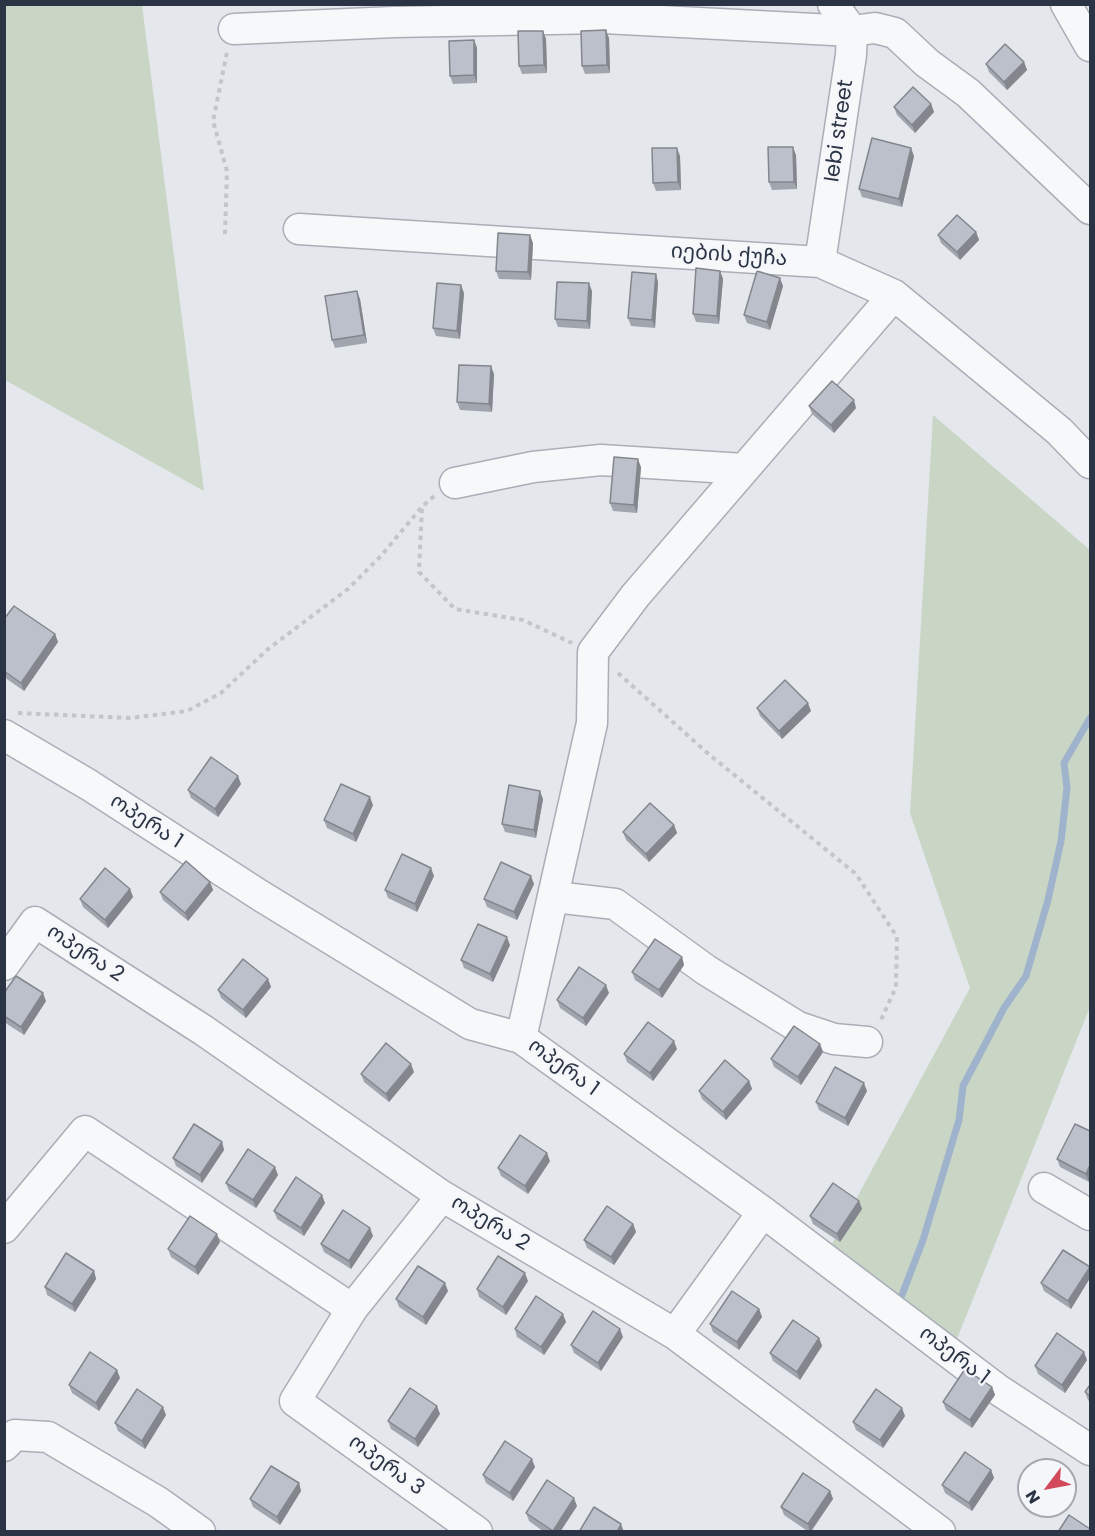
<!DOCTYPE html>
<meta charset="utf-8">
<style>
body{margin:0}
#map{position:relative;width:1095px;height:1536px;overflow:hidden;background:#e4e7ec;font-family:Poppins,sans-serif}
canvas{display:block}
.frame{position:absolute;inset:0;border:6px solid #2b3445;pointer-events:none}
.north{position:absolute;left:1017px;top:1458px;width:60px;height:60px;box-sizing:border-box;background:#f4f6f9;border:2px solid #a4a8b1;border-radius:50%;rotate:238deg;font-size:16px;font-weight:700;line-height:24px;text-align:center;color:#2b3445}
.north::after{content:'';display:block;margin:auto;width:21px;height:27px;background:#d1495b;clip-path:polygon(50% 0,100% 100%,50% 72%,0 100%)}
</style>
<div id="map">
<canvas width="1095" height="1536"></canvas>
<div class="frame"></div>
<div class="north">N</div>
</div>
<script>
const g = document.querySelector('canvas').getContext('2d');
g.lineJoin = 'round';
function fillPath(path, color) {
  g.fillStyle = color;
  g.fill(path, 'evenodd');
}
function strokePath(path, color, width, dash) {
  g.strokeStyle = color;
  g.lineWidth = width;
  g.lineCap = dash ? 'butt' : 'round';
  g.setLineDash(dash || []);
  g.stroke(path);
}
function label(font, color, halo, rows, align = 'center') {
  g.font = font + ' Poppins,"Noto Sans Georgian",sans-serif';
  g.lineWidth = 4.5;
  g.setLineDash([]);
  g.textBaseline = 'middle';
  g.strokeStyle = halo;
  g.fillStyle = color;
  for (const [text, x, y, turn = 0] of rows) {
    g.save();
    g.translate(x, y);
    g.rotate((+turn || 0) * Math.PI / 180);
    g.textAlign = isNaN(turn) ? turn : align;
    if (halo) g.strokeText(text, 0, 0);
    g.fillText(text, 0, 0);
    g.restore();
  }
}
fillPath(new Path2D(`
 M5,4l137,1 62,486 -199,-111z
 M933,415l157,135v457l-133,332 -130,-86 143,-265 -60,-175z`), '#c9d6c5');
strokePath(new Path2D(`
 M902,1295l21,-55 36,-120 4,-34 41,-78 22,-32 22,-76 13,-59 6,-53 -3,-25 26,-45`), '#9fb4cc', 7);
const minor = new Path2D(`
 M1066,4l24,42
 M234,29l160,-7 210,-4 248,13 23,-3 20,5 32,30 41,30 122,116
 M299,229l521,33 74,33 165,136 31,32
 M820,262l31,-207 1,-24 -19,-27
 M455,483l78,-16 68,-7 143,9
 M4,735l85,50 172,111 209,128 51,14 242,174 234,177 93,61
 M555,897l60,7 91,66 92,57 36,12 33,3
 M4,965l31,-43 168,108 239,166 233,138 265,198
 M521,1038l71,-315 1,-71 42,-56 259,-301
 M1044,1188l46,27
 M442,1196l-90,113 -57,92 182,131
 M4,1228l81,-97 267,178
 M675,1334l88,-122
 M4,1446l11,-11 33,2 110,65 42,30`);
strokePath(minor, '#a9aeb7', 33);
strokePath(new Path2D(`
 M225,234l2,-63 -14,-50 14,-69
 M434,496l-12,11 -3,65 36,37 68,11 49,23
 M618,673l93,83 145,118 41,63 -1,50 -16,35
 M18,713l112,5 57,-7 34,-18 47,-44 80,-60 32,-32 41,-49`), '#c2c5cb', 4, [4.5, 4.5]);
strokePath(minor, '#f7f8fa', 30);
fillPath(new Path2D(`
 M543,31l3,8 1,34 -25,1 -3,-8z
 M609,38l1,35 -25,1 -3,-8z
 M474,40l3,8v35l-24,1 -3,-8z
 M1024,62l3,8 -20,20 -18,-18 -3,-8z
 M931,104l3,8 -19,21 -18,-18 -3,-8z
 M796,155l1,34 -25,1 -3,-8z
 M680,156l1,34 -25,1 -3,-8z
 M914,156l-12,51 -40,-10 -3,-8z
 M976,232l3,8 -19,20 -19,-17 -3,-8z
 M533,243l-2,37 -32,-1 -3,-8z
 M720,271l3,8 -4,45 -23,-2 -3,-8z
 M658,282l-3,46 -24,-2 -3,-8z
 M783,286l-13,44 -23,-7 -3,-8z
 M592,291l-2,38 -32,-2 -3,-8z
 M464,293l-4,46 -24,-3 -3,-8z
 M360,299l7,44 -32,5 -3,-8z
 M494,374l-2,38 -32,-2 -3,-8z
 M809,406l47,2 -22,25 -22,-19z
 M641,467l-4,46 -24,-2 -3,-8z
 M4,619l51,15 3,8 -34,49 -20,-14z
 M757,708l54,3 -29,28 -22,-23z
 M241,784l-23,33 -27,-19 -3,-8z
 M543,799l-7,39 -31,-6 -3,-8z
 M373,805l-17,37 -29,-14 -3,-8z
 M674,825l3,8 -28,29 -23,-22 -3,-8z
 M434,876l-17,36 -29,-14 -3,-8z
 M210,882l3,8 -25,31 -25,-21 -3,-8z
 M534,884l-17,36 -30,-13 -3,-8z
 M130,889l3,8 -25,31 -25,-21 -3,-8z
 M510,945l-17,37 -29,-14 -3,-8z
 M682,957l2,8 -22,33 -27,-18 -3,-8z
 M268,979l3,8 -25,31 -25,-20 -3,-8z
 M4,993l42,8 -22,34 -20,-13z
 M609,993l-23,33 -26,-18 -3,-8z
 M820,1044l3,8 -22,33 -27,-18 -3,-8z
 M677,1049l-24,32 -26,-19 -3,-8z
 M414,1072l-25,30 -25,-20 -3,-8z
 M749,1081l3,8 -26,31 -24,-21 -3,-8z
 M867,1091l-19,35 -29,-16 -3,-8z
 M1090,1131v48l-1,3 -29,-15 -3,-8z
 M222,1142l2,8 -22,33 -26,-17 -3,-8z
 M550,1161l-22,33 -27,-18 -3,-8z
 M278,1175l-22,33 -27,-17 -3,-8z
 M859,1201l3,8 -22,33 -27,-18 -3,-8z
 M325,1203l-21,33 -27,-17 -3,-8z
 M633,1224l3,8 -22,33 -27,-17 -3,-8z
 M373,1236l-22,33 -27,-17 -3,-8z
 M220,1242l-22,33 -27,-18 -3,-8z
 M1090,1267v11l-19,31 -27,-18 -3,-8z
 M94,1271l2,8 -21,33 -28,-17 -2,-8z
 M528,1281l-22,34 -27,-18 -2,-8z
 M448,1291l-22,34 -27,-18 -3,-8z
 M759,1309l3,8 -23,33 -26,-18 -3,-8z
 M566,1322l-22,33 -27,-18 -2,-8z
 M623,1337l-22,34 -27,-18 -3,-8z
 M819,1338l3,8 -22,34 -27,-19 -3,-8z
 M1087,1360l-22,33 -27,-19 -3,-8z
 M120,1378l-21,33 -27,-18 -3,-8z
 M1090,1385v17l-2,-2 -3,-8z
 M992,1387l3,8 -23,33 -26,-18 -3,-8z
 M440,1414l-22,33 -27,-18 -3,-8z
 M166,1415l-21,34 -27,-18 -3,-8z
 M905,1416l-22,32 -27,-18 -3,-8z
 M535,1467l-22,34 -27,-18 -3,-8z
 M991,1470l3,8 -22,33 -27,-18 -3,-8z
 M299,1483l2,8 -21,34 -27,-18 -3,-8z
 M830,1491l3,8 -22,33h-2l-25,-17 -3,-8z
 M577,1506l-17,26h-16l-15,-11 -3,-8z`), '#a1a5ae');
fillPath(new Path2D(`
 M606,30l3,8 1,35 -3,-8z
 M543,31l3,8 1,34 -3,-8z
 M474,40l3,8v35l-3,-8z
 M1024,62l3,8 -20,20 -3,-8z
 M931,104l3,8 -19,21 -3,-8z
 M793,147l3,8 1,34 -3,-7z
 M677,148l3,8 1,34 -3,-8z
 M911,148l3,8 -12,51 -3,-8z
 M976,232l3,8 -19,20 -3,-8z
 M530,235l3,8 -2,37 -3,-8z
 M720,271l3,8 -4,45 -2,-8z
 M656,274l2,8 -3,46 -3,-8z
 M780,278l3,8 -13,44 -3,-8z
 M589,283l3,8 -2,38 -3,-8z
 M461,285l3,8 -4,46 -3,-8z
 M357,291l3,8 7,44 -3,-8z
 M491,366l3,8 -2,38 -3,-8z
 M854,400l2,8 -22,25 -3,-8z
 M638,459l3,8 -4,46 -3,-8z
 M55,634l3,8 -34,49 -3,-8z
 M808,703l3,8 -29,28 -3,-8z
 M238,776l3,8 -23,33 -3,-8z
 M540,791l3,8 -7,39 -2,-8z
 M370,797l3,8 -17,37 -3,-8z
 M674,825l3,8 -28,29 -3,-8z
 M431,868l3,8 -17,36 -2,-8z
 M531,876l3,8 -17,36 -3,-8z
 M210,882l3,8 -25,31 -3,-8z
 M130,889l3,8 -25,31 -3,-8z
 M507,937l3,8 -17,37 -3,-8z
 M682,957l2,8 -22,33 -3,-8z
 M268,979l3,8 -25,31 -3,-8z
 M606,985l3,8 -23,33 -3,-8z
 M43,993l3,8 -22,34 -3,-8z
 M674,1041l3,8 -24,32 -3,-8z
 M820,1044l3,8 -22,33 -3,-8z
 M411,1064l3,8 -25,30 -3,-8z
 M749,1081l3,8 -26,31 -3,-8z
 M864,1083l3,8 -19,35 -3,-8z
 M222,1142l2,8 -22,33 -2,-8z
 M547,1153l3,8 -22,33 -3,-8z
 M1090,1165v14l-1,3 -3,-8z
 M275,1167l3,8 -22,33 -3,-8z
 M322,1195l3,8 -21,33 -3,-8z
 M859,1201l3,8 -22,33 -3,-8z
 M633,1224l3,8 -22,33 -3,-8z
 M370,1228l3,8 -22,33 -2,-8z
 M217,1234l3,8 -22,33 -3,-8z
 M1090,1267v11l-19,31 -3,-8z
 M94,1271l2,8 -21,33 -3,-8z
 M525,1273l3,8 -22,34 -3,-8z
 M445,1283l3,8 -22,34 -3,-8z
 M759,1309l3,8 -23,33 -2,-8z
 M563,1314l3,8 -22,33 -3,-8z
 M620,1329l3,8 -22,34 -3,-8z
 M819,1338l3,8 -22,34 -3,-8z
 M1084,1352l3,8 -22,33 -3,-8z
 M117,1370l3,8 -21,33 -3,-8z
 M992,1387l3,8 -23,33 -2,-8z
 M437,1406l3,8 -22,33 -3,-8z
 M163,1407l3,8 -21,34 -3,-8z
 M902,1408l3,8 -22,32 -3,-8z
 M532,1459l3,8 -22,34 -3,-8z
 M991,1470l3,8 -22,33 -3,-8z
 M299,1483l2,8 -21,34 -3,-8z
 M830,1491l3,8 -23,33 -2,-8z
 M574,1498l3,8 -17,26h-7z
 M621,1524l3,8h-7z`), '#83868d');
const building = new Path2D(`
 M606,30l1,35 -25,1 -1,-35z
 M518,31h25l1,34 -25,1z
 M474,40v35l-24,1 -1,-35z
 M1005,44l19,18 -20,20 -18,-18z
 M913,87l18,17 -19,21 -18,-18z
 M872,138l39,10 -12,51 -40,-10z
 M768,147h25l1,35h-25z
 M652,148h25l1,34 -25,1z
 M957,215l19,17 -19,20 -19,-17z
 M498,233l32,2 -2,37 -32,-1z
 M696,268l24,3 -3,45 -24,-2z
 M757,271l23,7 -13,44 -23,-7z
 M632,272l24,2 -4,46 -24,-2z
 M557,282l32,1 -2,38 -32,-2z
 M437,283l24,2 -4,46 -24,-3z
 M357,291l7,44 -32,5 -7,-44z
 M459,365l32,1 -2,38 -32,-2z
 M832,381l22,19 -23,25 -22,-19z
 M614,457l24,2 -4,46 -24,-2z
 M14,606l41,28 -34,49 -17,-12v-52z
 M785,680l23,23 -29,28 -22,-23z
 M211,757l27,19 -23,33 -27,-19z
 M341,784l29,13 -17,37 -29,-14z
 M509,785l31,6 -6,39 -32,-6z
 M650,803l24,22 -28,29 -23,-22z
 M402,854l29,14 -16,36 -30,-14z
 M186,861l24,21 -25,31 -25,-21z
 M501,862l30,14 -17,36 -30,-13z
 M105,868l25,21 -25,31 -25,-21z
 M478,924l29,13 -17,37 -29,-14z
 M655,939l27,18 -23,33 -27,-18z
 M243,959l25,20 -25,31 -25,-20z
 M579,967l27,18 -23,33 -26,-18z
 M16,976l27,17 -22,34 -17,-11v-23z
 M648,1022l26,19 -24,32 -26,-19z
 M794,1026l26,18 -22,33 -27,-18z
 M386,1043l25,21 -25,30 -25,-20z
 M725,1060l24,21 -26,31 -24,-21z
 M835,1067l29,16 -19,35 -29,-16z
 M194,1124l28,18 -22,33 -27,-17z
 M1075,1124l15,7v34l-4,9 -29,-15z
 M520,1135l27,18 -22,33 -27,-18z
 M248,1149l27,18 -22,33 -27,-17z
 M296,1177l26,18 -21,33 -27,-17z
 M833,1183l26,18 -22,33 -27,-18z
 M607,1206l26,18 -22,33 -27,-17z
 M343,1210l27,18 -21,33 -28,-17z
 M190,1216l27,18 -22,33 -27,-18z
 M1063,1250l27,17 -22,34 -27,-18z
 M66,1253l28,18 -22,33 -27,-17z
 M498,1256l27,17 -22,34 -26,-18z
 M418,1266l27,17 -22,34 -27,-18z
 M732,1291l27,18 -22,33 -27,-18z
 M536,1296l27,18 -22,33 -26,-18z
 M593,1311l27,18 -22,34 -27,-18z
 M793,1320l26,18 -22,34 -27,-19z
 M1057,1333l27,19 -22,33 -27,-19z
 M90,1352l27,18 -21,33 -27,-18z
 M965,1369l27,18 -22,33 -27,-18z
 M1090,1385v11l-5,-4z
 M410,1388l27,18 -22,33 -27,-18z
 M137,1389l26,18 -21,34 -27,-18z
 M876,1389l26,19 -22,32 -27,-18z
 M505,1441l27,18 -22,34 -27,-18z
 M965,1452l26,18 -22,33 -27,-18z
 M271,1466l28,17 -22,34 -27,-18z
 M803,1473l27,18 -22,33 -27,-17z
 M547,1480l27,18 -21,33 -27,-18z
 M594,1507l27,17 -4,8h-38z
 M1069,1515l21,14v3h-32z`);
fillPath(building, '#bbc0ca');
strokePath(building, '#83868d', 1.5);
label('21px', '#2b3445', '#f4f6f9', [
 ["Iebi street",840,131,-82],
 ["იების ქუჩა",729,256,4],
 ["ოპერა 1",146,822,33],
 ["ოპერა 2",85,954,33],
 ["ოპერა 1",563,1068,36],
 ["ოპერა 2",490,1224,31],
 ["ოპერა 1",954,1356,37],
 ["ოპერა 3",386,1466,36]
]);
</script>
